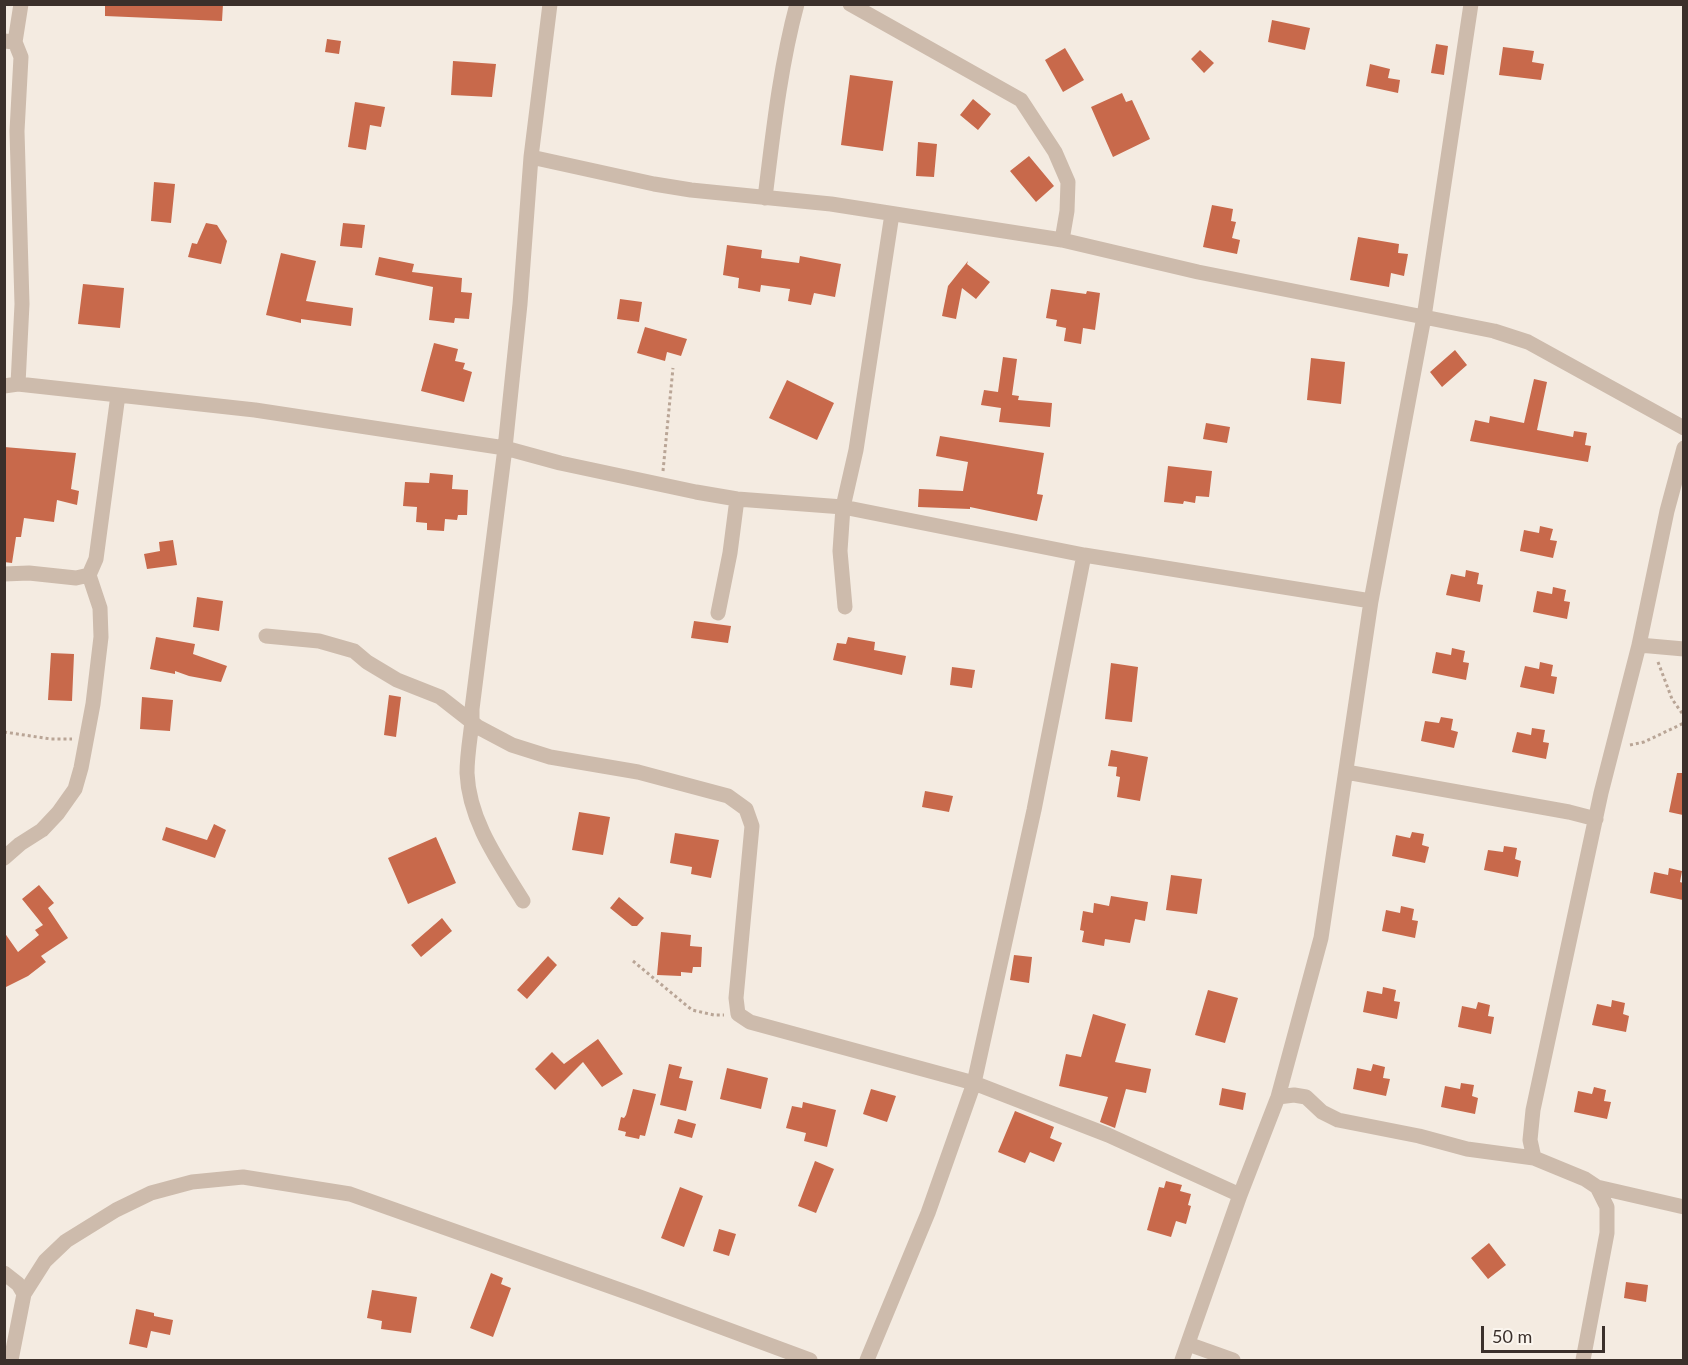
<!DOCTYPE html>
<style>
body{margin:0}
#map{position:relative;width:1688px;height:1365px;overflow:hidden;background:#f4ebe1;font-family:Lato,sans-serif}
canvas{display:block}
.frame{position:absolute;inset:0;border:6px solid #3b302b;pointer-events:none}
.scale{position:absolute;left:1481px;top:1326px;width:124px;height:27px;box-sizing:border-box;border:3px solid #3b302b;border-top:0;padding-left:8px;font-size:18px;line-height:21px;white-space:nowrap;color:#3b302b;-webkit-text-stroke:4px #fbf5ee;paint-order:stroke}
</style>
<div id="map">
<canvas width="1688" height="1365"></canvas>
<div class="frame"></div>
<div class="scale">50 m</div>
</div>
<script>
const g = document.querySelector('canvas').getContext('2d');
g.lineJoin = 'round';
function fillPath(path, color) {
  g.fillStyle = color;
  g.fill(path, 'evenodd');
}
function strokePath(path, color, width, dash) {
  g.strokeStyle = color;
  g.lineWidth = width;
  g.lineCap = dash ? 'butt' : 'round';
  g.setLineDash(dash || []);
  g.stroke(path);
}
fillPath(new Path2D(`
 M105,4h118l-1,17 -117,-5z
 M1272,20l38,8 -5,22 -37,-8z
 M327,39l14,2 -2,13 -14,-2z
 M1436,44l12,2 -4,29 -13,-2z
 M1503,47l31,4 -2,11 12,2 -3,16 -42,-5z
 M1065,48l19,32 -21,12 -18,-32z
 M1200,50l14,13 -10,10 -13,-14z
 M453,61l43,3 -4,33 -41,-2z
 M1370,64l20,5 -2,9 12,2 -2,13 -32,-7z
 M850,75l43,6 -10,70 -42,-6z
 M1122,93l4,9 6,-2 18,39 -37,18 -22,-50z
 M973,99l18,15 -13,16 -18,-15z
 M355,102l30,5 -4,20 -11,-2 -4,25 -18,-3z
 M918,142l19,2 -3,33 -18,-1z
 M1029,156l25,30 -18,16 -26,-31z
 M154,182l21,2 -4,39 -20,-2z
 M1212,205l21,4 -2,12 5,1 -4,16 8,2 -3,14 -34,-7z
 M206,223l11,2 10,16 -6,23 -33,-7 4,-14 5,1z
 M343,223l22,2 -3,23 -22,-2z
 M1358,237l41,7 -1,9 10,1 -4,22 -13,-3 -2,14 -39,-7z
 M727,245l35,5 -1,8 38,5 1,-7 41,8 -6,33 -21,-4 -3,12 -23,-4 2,-12 -29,-4 -1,7 -22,-4 1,-10 -16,-3z
 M281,253l35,8 -10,40 47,7 -2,18 -50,-7v4l-35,-8z
 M379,257l35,7 -2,8 50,6 -1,14 11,1 -3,26 -14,-1 -1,5 -25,-3 4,-33 -58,-12z
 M968,261l-1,3 23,18 -14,17 -14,-11 -6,31 -14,-3 6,-30z
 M83,284l41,4 -4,40 -42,-4z
 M1051,289l35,5 1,-3 13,2 -5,37 -12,-2 -2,16 -17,-3 2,-13 -10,-2 1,-6 -11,-2z
 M620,299l22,3 -3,20 -22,-3z
 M645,327l42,12 -6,17 -14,-4 -2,9 -28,-8z
 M434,343l24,6 -3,12 10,2 -2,6 9,3 -8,30 -43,-11z
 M1455,350l12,15 -25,22 -12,-15z
 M1003,357l14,2 -5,36 7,1 -1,4 34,3 -2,24 -51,-5 2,-14 -20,-3 3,-15 14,2z
 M1311,358l34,4 -4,42 -34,-4z
 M1534,379l13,3 -10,48 36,7 1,-6 13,2 -2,12 6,1 -3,16 -118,-21 5,-21 14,3 1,-7 34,7z
 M787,380l47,23 -17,37 -48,-22z
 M1206,423l24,4 -3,16 -24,-4z
 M940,436l104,17 -7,41 6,1 -6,26 -67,-14v2l-52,-2 1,-18 44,2 5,-29 -32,-6z
 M4,447l72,6 -5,36 8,2 -2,14 -20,-5 -3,22 -30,-4 -3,19h-5l-4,26 -8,-1z
 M1168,466l44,5 -3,26 -13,-1 -1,7 -11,-2 -1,3 -19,-2z
 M430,473l23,2 -1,14 16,1 -1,25h-9l-1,5 -12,-1 -1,12 -17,-1v-7l-11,-1 1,-15 -14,-1 2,-24 24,1z
 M1540,526l13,3 -3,11 7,1 -4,17 -33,-7 4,-21 15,3z
 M173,540l4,25 -30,4 -3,-15 16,-3 -1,-9z
 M1466,570l13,3 -2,11 6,1 -3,17 -34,-7 5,-21 14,3z
 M1553,587l13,3 -2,11 6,1 -3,17 -34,-7 4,-21 15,3z
 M197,597l26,4 -4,30 -26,-4z
 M694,621l37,5 -3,17 -37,-5z
 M156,637l39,7 -2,10 34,12 -6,16 -32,-6 -14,-5v3l-25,-5z
 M848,637l27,5 -1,8 32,6 -4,19 -69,-15 4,-17 9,1z
 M1452,648l13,3 -2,11 6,1 -3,17 -34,-7 4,-21 15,3z
 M51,653l23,1 -2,47 -24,-1z
 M1540,662l13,3 -2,11 6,1 -3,17 -34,-7 5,-21 14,3z
 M1111,663l27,4 -6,55 -27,-3z
 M952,667l23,3 -3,18 -22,-3z
 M389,695l12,2 -5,40 -12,-2z
 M142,697l31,3 -3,31 -30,-2z
 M1441,717l12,2 -2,11 7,2 -4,16 -33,-7 4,-20 14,2z
 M1532,728l13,2 -2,12 6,1 -3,16 -34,-7 5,-20 14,3z
 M1111,750l37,7 -8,44 -23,-4 3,-20 -4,-1 1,-9 -9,-1z
 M1677,773h6v42l-14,-3z
 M925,791l28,5 -4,16 -27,-5z
 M579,812l31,5 -7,38 -31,-5z
 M214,824l12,6 -11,28 -53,-18 4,-13 41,13z
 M1412,832l12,2 -2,11 7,2 -4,16 -33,-7 4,-21 14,3z
 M675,833l44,7 -8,38 -20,-4 1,-7 -22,-4z
 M436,837l20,46 -48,21 -20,-46z
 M1504,846l13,2 -2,11 6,2 -3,16 -34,-7 4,-20 15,2z
 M1669,868l13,3 -2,11 3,1v17l-33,-7 4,-21 14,3z
 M1171,875l31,4 -5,35 -31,-4z
 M39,885l15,18 -6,5 20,30 -27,18 5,6 -18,14 -24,12v-56l14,20 21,-17 -4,-5 8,-5 -21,-26z
 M1111,896l37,6 -3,19 -10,-2 -5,24 -25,-4 -1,7 -22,-4 2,-11 -4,-1 3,-19 10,2 1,-10 15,3z
 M619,897l25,21 -7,8h-5l-22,-18z
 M1401,906l13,3 -2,11 6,1 -3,17 -33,-7 4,-21 14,3z
 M442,918l10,13 -31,26 -10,-12z
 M661,932l30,3 -1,11 12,1 -1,20h-8l-1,6 -11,-1v4l-24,-1z
 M1014,955l18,2 -3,26 -19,-3z
 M548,956l9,9 -30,34 -10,-9z
 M1383,987l13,3 -2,11 6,1 -3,17 -34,-7 4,-21 15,3z
 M1208,990l30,8 -13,45 -30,-8z
 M1612,1000l13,3 -2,11 6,2 -3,16 -34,-7 5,-21 14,3z
 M1478,1002l12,3 -2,11 6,1 -3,17 -33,-7 4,-21 14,3z
 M1093,1014l33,10 -11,38 36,7 -5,24 -20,-4 -11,39 -15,-6 8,-25 -49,-11 7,-32 15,3z
 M598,1039l25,35 -21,13 -19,-25 -28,28 -20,-21 17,-17 12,12z
 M669,1064l13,3 -3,11 14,3 -7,30 -26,-6z
 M1373,1064l12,3 -2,11 7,1 -4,17 -33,-7 4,-21 14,3z
 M727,1068l41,10 -7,31 -41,-10z
 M1461,1083l13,2 -2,11 6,2 -3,16 -34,-7 4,-21 15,3z
 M1594,1087l12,3 -2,11 7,1 -4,17 -33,-7 4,-21 14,3z
 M1222,1088l24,5 -3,17 -24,-5z
 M633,1089l23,5 -11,42 -5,-1 -1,4 -14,-3 1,-4 -8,-2 3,-13 3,1 2,-3z
 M871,1089l25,7 -9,26 -24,-8z
 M803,1102l33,8 -9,37 -23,-6 2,-8 -20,-5 6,-22 10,2z
 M1015,1111l39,16 -4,11 12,5 -8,19 -24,-10 -5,11 -27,-11z
 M678,1119l18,5 -4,14 -18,-5z
 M815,1161l19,8 -18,44 -18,-7z
 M1166,1181l16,4 -2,6 11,3 -3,11 3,1 -5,18 -10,-3 -5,16 -24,-7 12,-43 5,1z
 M680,1187l23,9 -19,51 -23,-9z
 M719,1229l17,5 -7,22 -16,-5z
 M1489,1243l17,22 -18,14 -17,-21z
 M491,1273l12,5 -2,6 10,4 -18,49 -23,-9z
 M1626,1282l22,3 -2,17 -22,-4z
 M372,1290l45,7 -6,36 -30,-4 1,-8 -15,-3z
 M136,1309l18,4v3l19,4 -3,15 -19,-4 -4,17 -18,-4z`), '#c8694b');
strokePath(new Path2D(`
 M663,471l10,-103
 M1658,662l14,37 12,17
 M4,732l47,7h21
 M1630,745l14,-3 40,-19
 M633,961l59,49 22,5h10`), '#b9a596', 3, [3, 3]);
strokePath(new Path2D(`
 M550,4l-19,153 -11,147 -15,144 -33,261v13l6,5 34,18 38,12 88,15 90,24 18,13 6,17 -16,172 2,16 12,8 224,61 134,52 132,60
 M850,4l171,96 34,52 13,30 -1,29 -5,29
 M4,41l11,1 6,15 -4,74 5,173 -4,80
 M15,42l6,-38
 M531,157l123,27 37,6 140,14 231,36 136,32 296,59 34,11 156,86
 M765,198c8,-65 15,-131 32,-194
 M4,386l14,-2 237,26 250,38 55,15 136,29 41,7 106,8 241,48 287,46
 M4,574l25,-1 47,5 13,-3 7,-16 22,-164
 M845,607l-5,-56 3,-44 13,-57 36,-236
 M718,613l12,-60 7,-54
 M266,636l53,5 35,10 13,11 30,18 43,17 32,25c-2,17 -5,34 -5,51 2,48 32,89 56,128
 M1639,645l45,4
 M1346,772l223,40 27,7
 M4,858l16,-14 22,-14 16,-17 17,-24 6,-21 12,-64 8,-67 -1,-29 -11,-33
 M1278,1097l16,-2 12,2 16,15 16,8 81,16 48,13 67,9 51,21 12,8 10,20v26l-24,127
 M1534,1158l-4,-18 3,-30 68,-317 38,-148 28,-134 17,-63
 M1597,1187l87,20
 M4,1273l14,11 6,10
 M1188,1344l45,16
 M11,1360l13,-66 21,-33 21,-20 50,-31 35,-17 41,-11 51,-5 107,17 290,103 170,63
 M867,1360l61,-147 46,-130 60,-273 50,-255
 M1182,1360l58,-165 38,-98 43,-159 50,-337 53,-284 47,-313`), '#cdbbac', 15);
</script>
